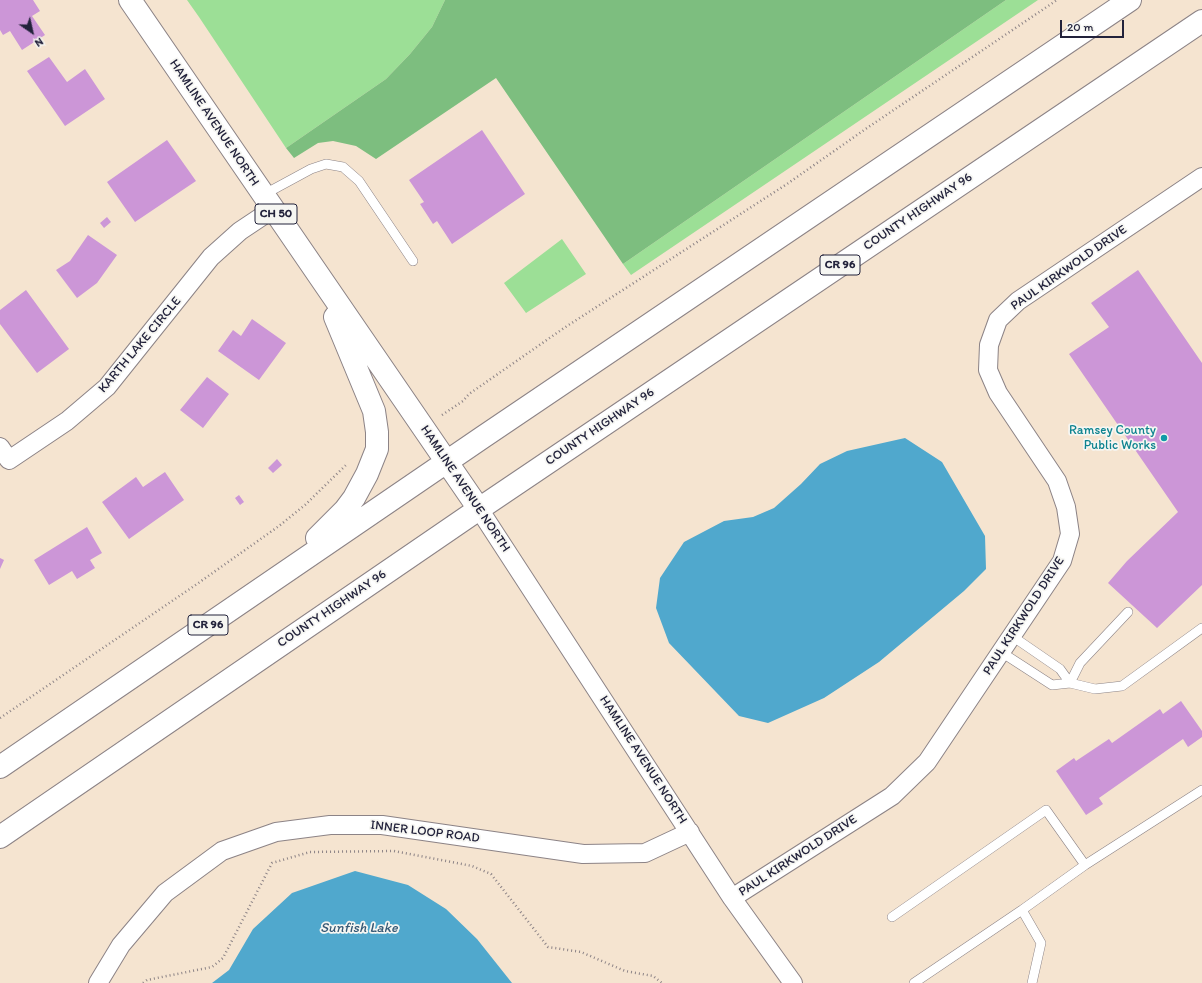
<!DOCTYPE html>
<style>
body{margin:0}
#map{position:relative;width:1202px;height:983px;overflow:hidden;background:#f5e4d0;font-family:Itim,sans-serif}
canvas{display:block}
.north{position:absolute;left:12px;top:12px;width:40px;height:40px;-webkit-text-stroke:3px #f6f6f2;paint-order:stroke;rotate:146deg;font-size:11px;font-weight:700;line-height:16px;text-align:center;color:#22223b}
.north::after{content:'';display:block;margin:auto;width:14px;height:18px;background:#22223b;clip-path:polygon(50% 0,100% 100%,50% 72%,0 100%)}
.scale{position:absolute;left:1060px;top:20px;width:64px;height:18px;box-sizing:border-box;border:2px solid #22223b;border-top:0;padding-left:5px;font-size:12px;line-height:14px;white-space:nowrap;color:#22223b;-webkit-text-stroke:3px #f6f6f2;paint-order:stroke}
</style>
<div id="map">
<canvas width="1202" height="983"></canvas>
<div class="north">N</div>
<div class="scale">20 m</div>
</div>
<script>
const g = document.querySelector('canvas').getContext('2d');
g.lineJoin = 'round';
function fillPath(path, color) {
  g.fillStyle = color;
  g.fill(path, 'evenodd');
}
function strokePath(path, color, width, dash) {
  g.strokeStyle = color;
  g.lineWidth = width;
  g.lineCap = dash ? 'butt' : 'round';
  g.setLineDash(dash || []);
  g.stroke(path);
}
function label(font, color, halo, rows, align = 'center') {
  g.font = font + ' Itim,sans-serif';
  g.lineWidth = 3.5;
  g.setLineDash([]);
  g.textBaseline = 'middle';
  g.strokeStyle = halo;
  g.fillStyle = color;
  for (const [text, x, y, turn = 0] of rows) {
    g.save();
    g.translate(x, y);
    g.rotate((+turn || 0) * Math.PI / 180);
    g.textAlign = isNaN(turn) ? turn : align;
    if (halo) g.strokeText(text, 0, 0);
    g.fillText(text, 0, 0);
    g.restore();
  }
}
fillPath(new Path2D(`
 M187,0h258l-13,27 -22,27 -24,25 -100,69 -87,-131z
 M1006,0h32l-407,275 -8,-11z
 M562,239l24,35 -60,39 -22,-30z`), '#9cdf96');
fillPath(new Path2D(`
 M445,0h561l-383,264 -127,-186 -120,81 -20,-13 -23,-5 -15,2 -24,15 -8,-10 100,-69 24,-25 22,-27z`), '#7dbe7f');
fillPath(new Path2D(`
 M905,438l37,24 43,74 1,33 -22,22 -85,71 -55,36 -56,25 -29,-7 -70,-73 -13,-35 4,-30 24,-36 40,-21 29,-4 21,-9 27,-24 19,-20 27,-13z
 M355,871l53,14 38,24 31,30 35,44h-300l17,-13 24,-41 39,-36z`), '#50a8cd');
fillPath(new Path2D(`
 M0,0h33l7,11 -8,5 13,19 -23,15 -12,-19 -7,4 -3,-5z
 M49,57l18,25 18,-13 20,30 -40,27 -38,-55z
 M482,130l43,64 -73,50 -15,-23 -4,3 -13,-20 4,-2 -15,-22z
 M167,140l29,41 -61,41 -28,-40z
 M107,217l4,5 -7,6 -4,-5z
 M88,235l29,20 -20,28 -20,15 -21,-28 14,-9z
 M1138,270l64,93v222l-45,43 -49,-45 19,-22 51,-49 -109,-158 40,-27 -18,-24z
 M26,290l43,59 -32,24 -37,-49v-14z
 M252,319l34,24 -27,37 -41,-29 15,-21 8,6z
 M207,377l22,17 -26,34 -23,-18z
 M277,459l5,6 -9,8 -5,-5z
 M165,472l19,28 -55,39 -27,-37 34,-25 7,10z
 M239,495l5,7 -4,3 -5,-7z
 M87,527l15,26 -12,7 5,8 -18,11 -5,-8 -23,14 -15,-25z
 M0,558l4,2 -4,9z
 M1181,701l21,30v6l-14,10 -5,-8 -84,59 4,6 -17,11 -30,-44 18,-13 2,3 33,-22 3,4 48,-34 3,5z`), '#cc96d7');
const service = new Path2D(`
 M263,195l48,-26 15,-5 17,3 16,14 54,80
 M1012,636l48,33 10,14
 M1001,652l51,33 18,-2 25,6 27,-3 80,-58
 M1070,683l10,-20 48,-51
 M1022,910l19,33 -9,40
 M892,917l154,-107 39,55
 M914,983l108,-73 63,-45 117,-75`);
const minor = new Path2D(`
 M0,447l9,13 58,-39 40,-34 104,-130 29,-26 33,-22
 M479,509l253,389 61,85
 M732,898l160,-102 35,-34 135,-201 8,-27 -4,-27 -9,-26 -59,-88 -10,-23 1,-25 9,-25 20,-19 184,-124
 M98,983l23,-38 44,-52 57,-42 54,-19 54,-7h52l201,29 62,-1 45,-21`);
const primary = new Path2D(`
 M130,0l349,509
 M317,538l28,-28 9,-12 13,-24 10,-25v-17l-3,-21 -39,-94
 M0,767l483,-330 647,-437
 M0,837l479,-328 723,-488`);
strokePath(service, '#8c8386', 10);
strokePath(minor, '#8c8386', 20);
strokePath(primary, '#8c8386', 24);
strokePath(new Path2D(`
 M442,415l21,-14 6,-7 95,-66 223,-144 80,-56 190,-128
 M0,718l197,-134 82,-58 26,-21 41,-40
 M143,983l4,-3 65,-13 11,-9 49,-95 38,-11 84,-1 78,15 19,8 57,73 33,5 44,19 28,5 9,7`), '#8c8386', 2.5, [1, 3]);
strokePath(service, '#fff', 9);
strokePath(minor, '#fff', 18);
strokePath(primary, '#fff', 22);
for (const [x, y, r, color] of [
 [1164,438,4,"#0f9aa8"]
]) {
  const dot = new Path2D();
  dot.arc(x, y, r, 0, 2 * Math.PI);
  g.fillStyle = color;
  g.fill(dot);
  strokePath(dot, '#f6f6f2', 1.5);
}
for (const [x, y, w] of [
 [276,214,42],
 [840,265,40],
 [208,625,40]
]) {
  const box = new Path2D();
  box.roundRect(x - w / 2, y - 10, w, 20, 3);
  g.fillStyle = '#f6f6f2';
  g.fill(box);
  strokePath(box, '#22223b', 1);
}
label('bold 12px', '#22223b', null, [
 ["CH 50",276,214],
 ["CR 96",840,265],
 ["CR 96",208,625]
]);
label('13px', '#22223b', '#f6f6f2', [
 ["HAMLINE AVENUE NORTH",214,123,56],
 ["COUNTY HIGHWAY 96",918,212,-34],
 ["PAUL KIRKWOLD DRIVE",1069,268,-35],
 ["KARTH LAKE CIRCLE",140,345,-50],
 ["COUNTY HIGHWAY 96",600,427,-34],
 ["HAMLINE AVENUE NORTH",465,489,56],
 ["COUNTY HIGHWAY 96",332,609,-34],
 ["PAUL KIRKWOLD DRIVE",1024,616,-57],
 ["HAMLINE AVENUE NORTH",643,760,57],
 ["INNER LOOP ROAD",425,832,7],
 ["PAUL KIRKWOLD DRIVE",798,856,-33]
]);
label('13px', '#0d838f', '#f6f6f2', [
 ["Ramsey County",1156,431],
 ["Public Works",1156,446]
], 'right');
label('italic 14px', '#345875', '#f6f6f2', [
 ["Sunfish Lake",359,928]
]);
</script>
